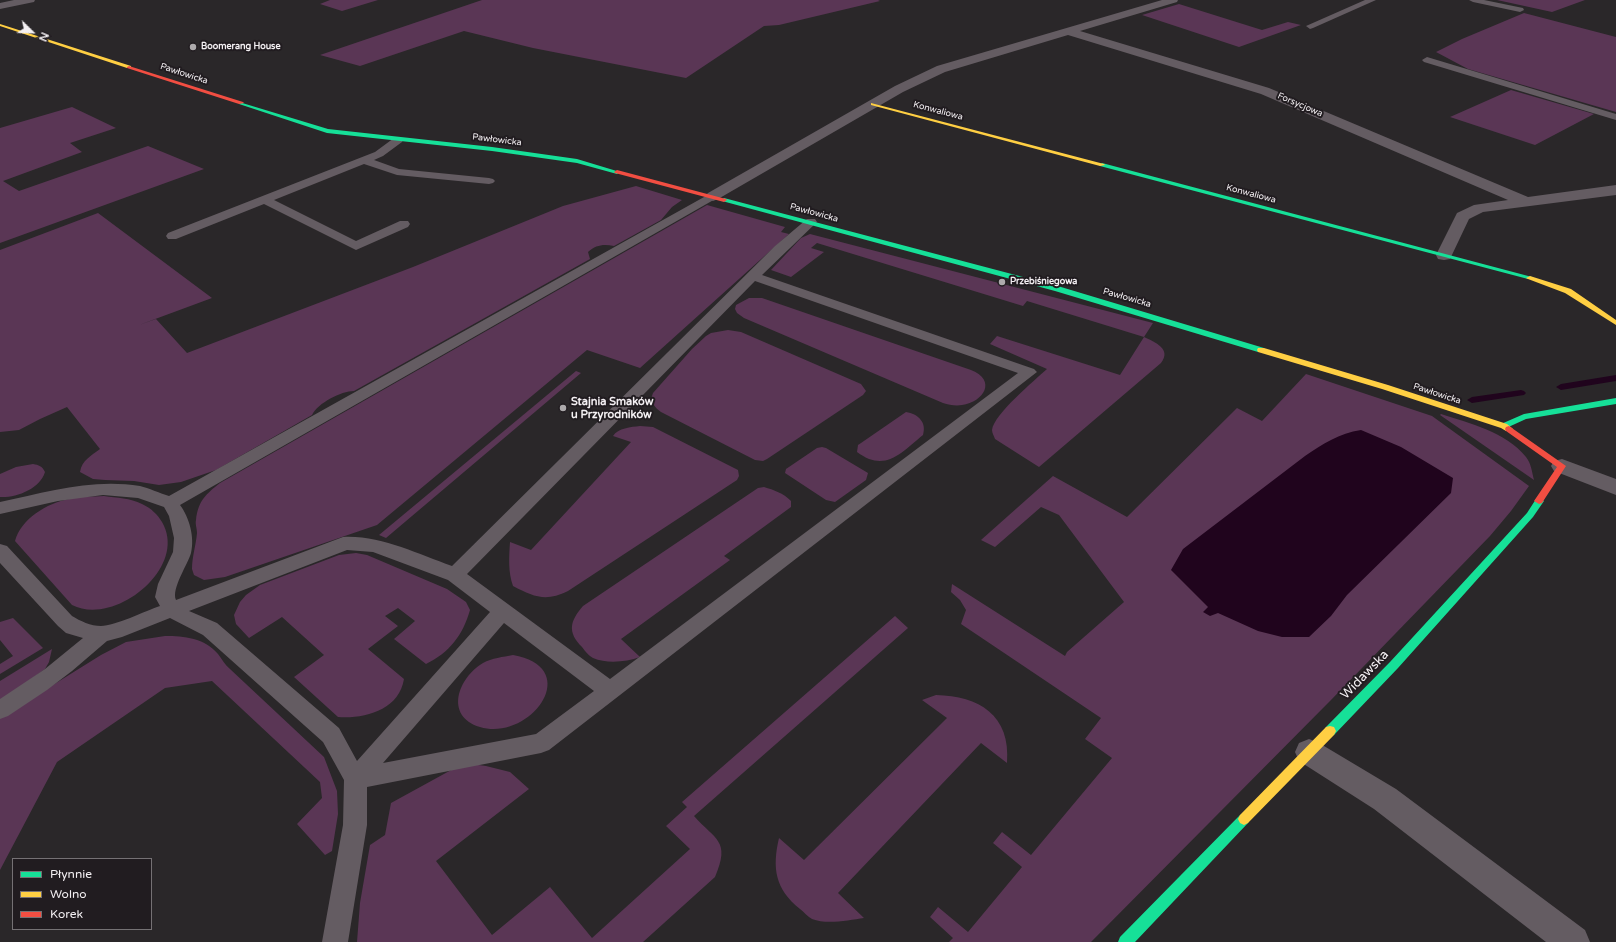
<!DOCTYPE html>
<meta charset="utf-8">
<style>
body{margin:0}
#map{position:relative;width:1616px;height:942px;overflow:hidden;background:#2a2729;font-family:"Varela Round",sans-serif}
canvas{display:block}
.legend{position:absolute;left:12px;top:858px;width:140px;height:72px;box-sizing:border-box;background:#211c20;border:1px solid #757174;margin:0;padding:5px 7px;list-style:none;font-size:12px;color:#f4f0f3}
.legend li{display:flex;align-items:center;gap:8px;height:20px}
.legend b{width:20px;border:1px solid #757174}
.north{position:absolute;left:12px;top:12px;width:40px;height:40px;-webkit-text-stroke:3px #211c20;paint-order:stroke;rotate:113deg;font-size:11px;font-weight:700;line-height:16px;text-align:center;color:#f4f0f3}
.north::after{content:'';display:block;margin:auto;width:14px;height:18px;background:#f4f0f3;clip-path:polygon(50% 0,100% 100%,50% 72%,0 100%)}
</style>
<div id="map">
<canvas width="1616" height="942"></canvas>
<ul class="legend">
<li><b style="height:5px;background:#16e098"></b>Płynnie</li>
<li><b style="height:5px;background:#ffcf43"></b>Wolno</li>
<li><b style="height:5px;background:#f24e42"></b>Korek</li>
</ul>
<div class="north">N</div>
</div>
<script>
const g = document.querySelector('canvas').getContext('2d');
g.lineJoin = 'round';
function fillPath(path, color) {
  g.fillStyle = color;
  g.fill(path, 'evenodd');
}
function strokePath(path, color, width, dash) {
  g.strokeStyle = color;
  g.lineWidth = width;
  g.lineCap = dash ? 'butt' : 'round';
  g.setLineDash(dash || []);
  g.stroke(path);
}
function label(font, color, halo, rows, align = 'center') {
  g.font = font + ' "Varela Round",sans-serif';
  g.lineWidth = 4;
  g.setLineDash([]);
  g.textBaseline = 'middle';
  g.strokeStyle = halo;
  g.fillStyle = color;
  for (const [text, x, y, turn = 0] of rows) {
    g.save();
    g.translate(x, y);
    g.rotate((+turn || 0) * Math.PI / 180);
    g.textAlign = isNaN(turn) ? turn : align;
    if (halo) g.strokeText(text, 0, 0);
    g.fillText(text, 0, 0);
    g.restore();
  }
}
fillPath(new Path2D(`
 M330,0h48l-36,11 -22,-7z
 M482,0h396l2,1 -101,24 -15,1 -78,52 -153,-30 -69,-17 -104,35 -40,-11z
 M1497,0h88l-33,12z
 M1179,4l83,26 26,-8 13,3 -62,22 -97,-32z
 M1524,13l92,24v75l-148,-43 -32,-17 26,-13z
 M1511,90l83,24 -59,31 -85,-28z
 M72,107l44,21 -46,15 12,9 -79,29 16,10 129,-45 56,23 -204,74v-115z
 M636,186l46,14 -10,7 -11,13 -47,26c-11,-2 -18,-1 -26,6l2,7 -236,132c-13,0 -36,12 -42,24l-96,55 -35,12 -22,3 -25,-4 -29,-1 -12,-1 -13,-7c2,-12 11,-16 20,-23l-33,-42 -27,12 -21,11 -19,2v-182l98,-37 114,85 -73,27 17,-6 31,34 226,-86 150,-61z
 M707,205l78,22 -4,5 8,2 -149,134 -53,-18 -210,175 -152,52 -21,3 -10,-5 -2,-6c0,-12 4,-24 5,-36 0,-5 -2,-9 -1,-13 2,-19 10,-26 24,-37z
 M810,234l343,89 -9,14c11,5 28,12 17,26l-122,104 -44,-28c-1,-3 -3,-6 -3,-9 2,-16 43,-50 55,-61l-57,-25 7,-8 123,39 24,-38 -117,-36 -4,5 -206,-63 -6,5 13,4 -33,25 -20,-7 30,-32z
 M749,298h13l209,72c26,10 13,32 -9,35 -6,1 -13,0 -19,-2l-199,-85 -7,-5 -2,-4 1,-4z
 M728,330l13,2 120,52 5,7 -3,4 -96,64 -4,2 -8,-1 -94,-48c-6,-4 -12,-11 -8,-19l39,-44 14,-13 5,-3z
 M576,371l5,2 -195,165 -7,-3z
 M1306,374l126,42 97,70 -18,25 -21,25 -159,164 -240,242h-142l4,-4 -23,-21 8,-10 30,25 54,-65 -29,-24 9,-11 29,23 81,-97 -27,-19 16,-21 -140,-94 5,-14 -6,-10 -9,-8 1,-8 113,72 2,-4 57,-50 -65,-87 -18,-8 -46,40 -14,-7 72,-64 74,41 110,-109 25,13z
 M906,412c12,2 21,10 17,23 -22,18 -38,38 -66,17l1,-7 3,-2z
 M1441,414c28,9 65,18 85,43 5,6 6,15 8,23l-94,-65z
 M640,426l13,1 85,43 1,6 -2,4 -169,111c-22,11 -34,6 -55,-5 -5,-14 -4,-29 -3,-44l21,8 100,-108 -18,-6c5,-8 18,-9 27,-10z
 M822,447l4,1 42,25 -2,7 -31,22 -9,-2 -41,-27 1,-4 31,-21z
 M33,464c6,1 9,2 12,8 -5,17 -29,26 -45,25v-23l16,-7z
 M764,487c10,3 19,6 27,14v6l-67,49 6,4 -109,79 19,18c-14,5 -33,7 -47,1 -4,-2 -8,-7 -11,-11 -15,-15 -12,-26 1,-41l175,-118z
 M104,496c13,2 26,2 38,8 9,4 16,11 20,18 27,46 -48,105 -90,83l-57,-64c6,-22 32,-38 54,-42 11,-3 23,-2 35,-3z
 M356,553l11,2 80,34 19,13 4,8c-7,25 -21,43 -44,54l-32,-25 21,-18 -17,-13 -13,8 13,10 -30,23 36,30c-5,31 -39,40 -66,38l-44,-40 30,-22 -42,-38 -33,21 -13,-14 -2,-9 6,-13 6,-7 14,-10 79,-30z
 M895,616l13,12 -214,188c21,24 37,24 21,61l-72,65h-286l3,-39 10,-58 15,-10 6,-32 62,-34 18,-5 15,2 24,6 19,17 -93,72 56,74 58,-48 42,51 98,-89 -24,-23 21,-19 -5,-5z
 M13,618l30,30 -43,26v-10l13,-8 -13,-16v-18z
 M165,636c19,0 40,2 53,18 4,5 7,11 12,15l94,88 13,34 1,23 -6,37 -7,4 -28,-31 25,-26 -2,-16 -108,-101 -47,7 -108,74 -57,108v-152l101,-63 25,-13z
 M52,649l-3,13 -4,7 -45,33v-21z
 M513,655c72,13 17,87 -33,72 -36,-11 -22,-49 3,-64 9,-5 20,-6 30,-8z
 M936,695c43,1 75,20 71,68l-26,-20 -143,150 26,25c-15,2 -37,7 -52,1 -4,-2 -8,-7 -12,-10 -25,-20 -28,-41 -21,-71l25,22 143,-142 -25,-18z`), '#5a3655');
fillPath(new Path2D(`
 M1361,430l40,17 52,31 -2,15 -104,102 -16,21 -22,21h-27l-24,-6 -40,-18 -8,3 -7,-4 5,-5 -37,-37 12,-21 122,-93c18,-12 34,-23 56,-26z`), '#20041d');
fillPath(new Path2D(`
 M1616,375v6l-55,9 -5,-3 5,-3z
 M1521,390l3,1 2,2 -2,2 -52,8 -5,-3 5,-3z`), '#20041d');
fillPath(new Path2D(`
 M1365,0h11l-63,28 -3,1 -4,-3z
 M1469,0h15l39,8 1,2 -4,2 -47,-10z
 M1427,57l189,57v6l-192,-58 -2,-2z
 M398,137l5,3 -1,2 -19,14 -9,4 25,9 90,9 4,1 2,2 -2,2 -4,1 -92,-9 -33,-11 -90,36 82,41 44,-20h8l2,3 -2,3 -52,23 -92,-46 -88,35h-8l-2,-3 2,-3 207,-81 19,-14z
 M713,192l4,2 2,2 -2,2 -537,307c9,12 15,32 11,48 -3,11 -20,36 -15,47l167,-63c38,-2 74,17 109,29l323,-320 32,-27h8l2,3 -55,53 272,94 3,3 -488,378 -8,3 -174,34v38l-19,117h-26l21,-117 1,-45 -21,-38 -120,-107 -33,-17 -48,19 -15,4 -35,30 -25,19 -39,26 -8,3v-20l45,-30 38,-31 -17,-5 -8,-7 -58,-63v-19l7,2 65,70c8,5 19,10 29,10 14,0 44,-15 59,-20l-5,-9 3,-13 15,-32 1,-14 -5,-22 -5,-9 -26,-9 -35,-3 -45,6 -58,13v-12c46,-10 93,-24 140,-16 9,2 19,7 29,10zM755,281l263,92 -408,306 -143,-105zM347,550l26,2 75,28 42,32 -133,149 -18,-33 -122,-105 -28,-12zM504,623l90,68 -58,43 -153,29z`), '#645c62');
fillPath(new Path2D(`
 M14,0h21l-1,2 -34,7v-6z
 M1162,0h16l-1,2 -97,29 189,57 259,109 88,-12v10l-133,17 -14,7 -19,40 -6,1 -6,-1 -2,-4 21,-42 17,-8 34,-5 -247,-106 -193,-59 -123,37 -42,20 -185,107 -5,2 -5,-2 -3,-3 3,-3 187,-107 42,-20z
 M1562,459l54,20v16l-62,-24 -3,-5 3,-5z
 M1309,739l10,4 77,46 189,141 5,12h-44l-172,-133 -75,-48 -4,-9 4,-9z`), '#645c62');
fillPath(new Path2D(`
 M239,102l89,27 164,18 85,12 43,13 -3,2 -40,-11 -85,-12 -165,-18 -88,-29z
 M1102,163l430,114 2,1 -2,1h-4l-428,-113 -1,-1z
 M724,198l337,89 203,61 1,2 -1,2h-6l-203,-61 -333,-90 -1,-1z
 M1616,398v6l-90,15 -22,10 -4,-3 1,-2 23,-10z
 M1539,498l5,3 -11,16 -135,151 -64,67 -4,1 -4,-1 -2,-4 2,-4 64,-65 137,-149 9,-14z
 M1244,813l4,2 2,4 -2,4 -113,119h-17l2,-5 120,-122z`), '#16e098');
fillPath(new Path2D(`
 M0,24l131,42v1l-4,1 -127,-42z
 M871,103l233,61 1,1 -5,1 -229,-61z
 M1530,276l41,13 45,31v5l-51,-32 -37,-14 -2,-1z
 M1258,348h6l124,37 119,39 6,5 -1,2h-6l-5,-3 -119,-39 -124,-37 -1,-2z
 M1330,726l4,1 2,4 -2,4 -86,88 -4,2 -4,-2 -2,-4 2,-4 86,-88z`), '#ffcf43');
fillPath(new Path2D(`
 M129,66l114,36 1,1 -5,1 -112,-36v-1z
 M617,170l109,29 1,1 -3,2 -109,-29 -1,-1z
 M1509,426l57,40 -24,37 -3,1 -5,-3 23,-34 -51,-36 -1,-2 1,-2z`), '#f24e42');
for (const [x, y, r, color] of [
 [193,47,4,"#adaaac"],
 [1002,282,4,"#adaaac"],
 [563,408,4,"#adaaac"]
]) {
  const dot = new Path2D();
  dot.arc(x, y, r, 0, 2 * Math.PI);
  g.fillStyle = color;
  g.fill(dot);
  strokePath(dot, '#211c20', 1.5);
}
label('bold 9px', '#f4f0f3', '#211c20', [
 ["Boomerang House",201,47],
 ["Przebiśniegowa",1010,282]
], 'left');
label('9px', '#f4f0f3', '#211c20', [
 ["Pawłowicka",184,74,18],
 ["Forsycjowa",1300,105,23],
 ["Konwaliowa",938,111,15],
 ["Pawłowicka",497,140,7],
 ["Konwaliowa",1251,194,15],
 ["Pawłowicka",814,213,15],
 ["Pawłowicka",1127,298,16],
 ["Pawłowicka",1437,394,18]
]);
label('bold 11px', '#f4f0f3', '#211c20', [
 ["Stajnia Smaków",571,402],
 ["u Przyrodników",571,415]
], 'left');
label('13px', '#f4f0f3', '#211c20', [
 ["Widawska",1365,675,-46]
]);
</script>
